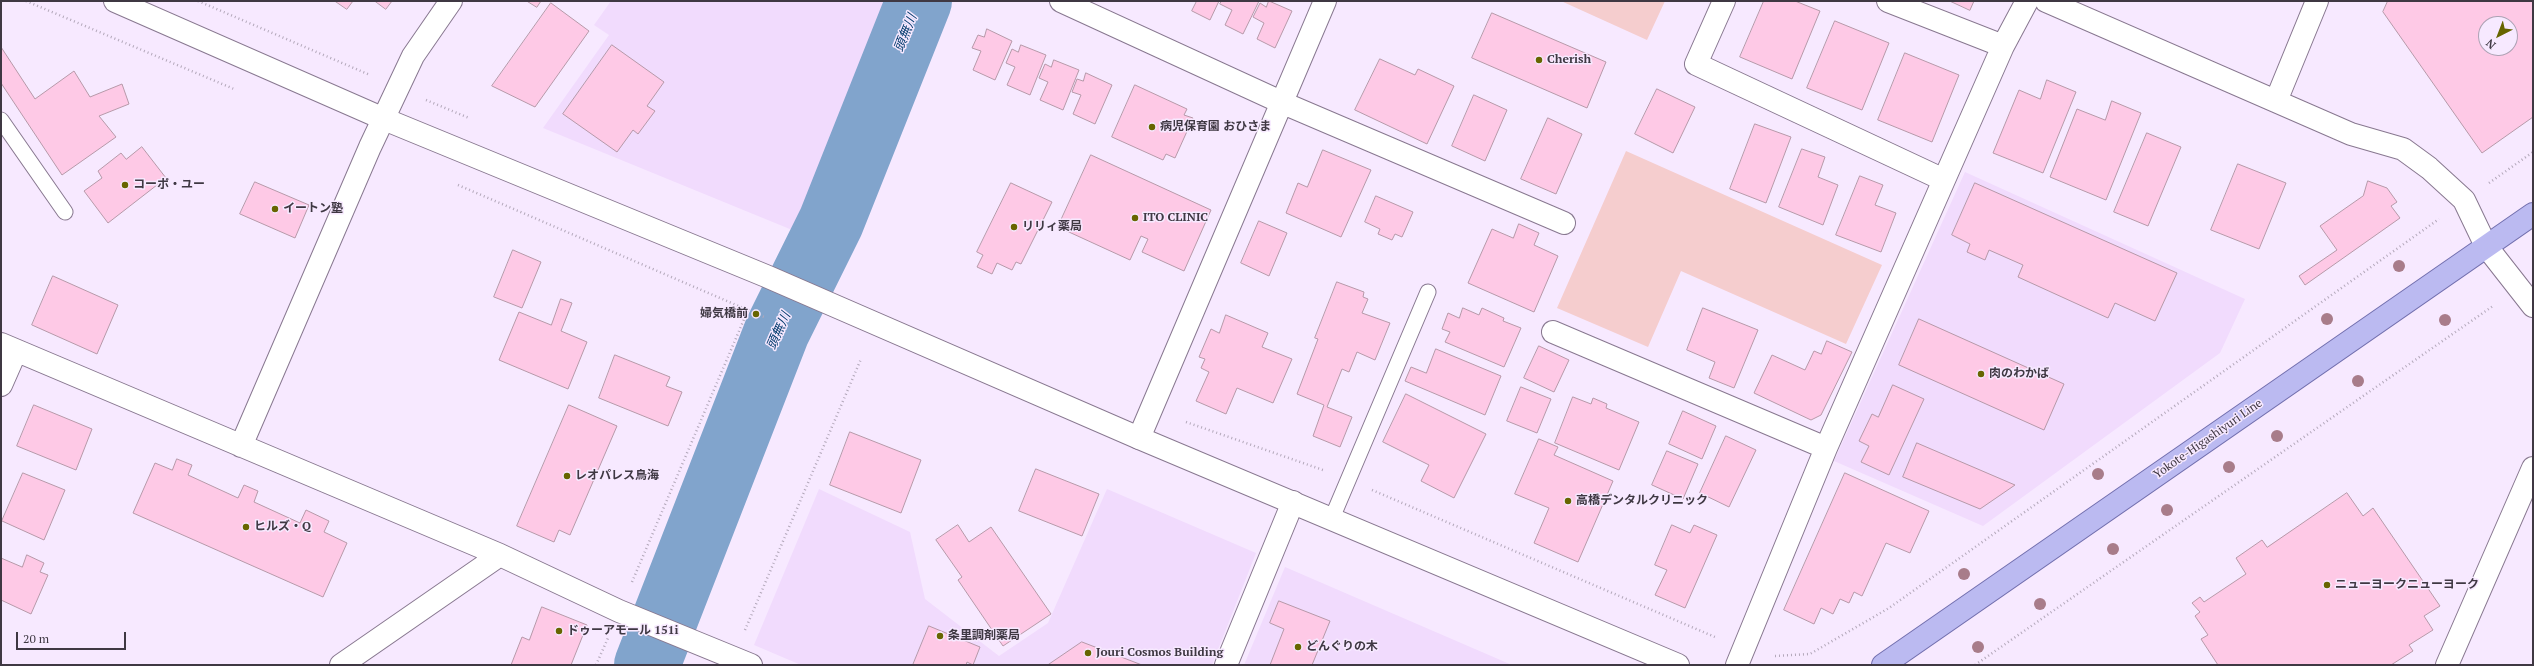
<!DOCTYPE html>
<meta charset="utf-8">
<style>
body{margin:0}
#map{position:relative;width:2534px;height:666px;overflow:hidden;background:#f7e9ff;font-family:"PT Serif",serif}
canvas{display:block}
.frame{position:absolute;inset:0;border:2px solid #3f3843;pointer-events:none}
.north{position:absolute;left:2478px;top:16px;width:40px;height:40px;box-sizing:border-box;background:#f7e9ff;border:1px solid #ada2b4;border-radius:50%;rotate:222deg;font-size:11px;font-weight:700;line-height:16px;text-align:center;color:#3f3843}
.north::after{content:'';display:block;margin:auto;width:14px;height:18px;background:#676500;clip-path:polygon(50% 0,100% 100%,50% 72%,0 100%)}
.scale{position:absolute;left:16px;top:632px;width:110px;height:18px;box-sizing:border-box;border:2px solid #3f3843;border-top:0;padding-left:5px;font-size:12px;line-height:14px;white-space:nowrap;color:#3f3843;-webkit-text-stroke:3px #f7e9ff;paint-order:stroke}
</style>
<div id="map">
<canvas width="2534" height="666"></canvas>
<div class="frame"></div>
<div class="north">N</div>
<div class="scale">20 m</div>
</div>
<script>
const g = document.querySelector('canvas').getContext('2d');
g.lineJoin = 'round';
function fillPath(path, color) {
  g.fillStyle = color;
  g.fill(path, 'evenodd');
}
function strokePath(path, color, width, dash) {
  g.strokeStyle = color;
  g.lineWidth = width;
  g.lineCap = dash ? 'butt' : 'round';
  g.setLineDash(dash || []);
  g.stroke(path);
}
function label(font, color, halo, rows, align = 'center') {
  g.font = font + ' "PT Serif","Noto Sans JP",serif';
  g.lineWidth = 3;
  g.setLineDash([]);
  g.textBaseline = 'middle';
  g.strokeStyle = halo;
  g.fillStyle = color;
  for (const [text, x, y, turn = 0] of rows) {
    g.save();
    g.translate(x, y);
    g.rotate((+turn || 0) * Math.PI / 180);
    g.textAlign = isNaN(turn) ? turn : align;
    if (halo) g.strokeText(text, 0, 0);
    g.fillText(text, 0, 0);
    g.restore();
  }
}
fillPath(new Path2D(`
 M611,1h290l-99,233 -259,-106 66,-93 -15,-10z
 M1965,172l280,127 -25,54 -237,173 -149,-65z
 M819,489l91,43 15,67 74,57 49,-33 59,-134 149,64 -44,112h-411l-47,-20z
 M1285,567l227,98h-268z`), '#f1dbfd');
fillPath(new Path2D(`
 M1561,1h104l-18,39z
 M1626,151l256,114 -36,79 -165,-73 -33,76 -91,-39z`), '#f5cdce');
strokePath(new Path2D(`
 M647,665l130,-334 54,-109 88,-221`), '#81a4cc', 66);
const building = new Path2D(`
 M335,1h18l-6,8z
 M375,1h17l-6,8z
 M527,1h14l-4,6z
 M1197,1h22l-9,19 -18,-9z
 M1222,1h37l-16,33 -18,-9 7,-15 -12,-6z
 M1269,1l23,10 -17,37 -18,-9 7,-16 -11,-6 7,-14 6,4z
 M1764,1h31l25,10 -28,68 -52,-22z
 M1950,1h24l-4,9z
 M2388,1h145v116l-51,36 -99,-141zM2486,24h24v24h-24z
 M551,3l38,28 -54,76 -43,-21z
 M1492,13l114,49 -19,46 -115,-50z
 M1835,21l54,22 -27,67 -55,-22z
 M987,29l25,12 -17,39 -22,-10 8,-19 -9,-3 6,-13 6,2z
 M612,45l52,37 -17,24 8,5 -17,23 -5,-4 -16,22 -54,-38z
 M1021,45l25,10 -16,40 -23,-10 8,-18 -9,-4 6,-14 6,3z
 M1,47l34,52 39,-28 16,26 32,-13 7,20 -30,12 17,21 -54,38 -61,-92z
 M1905,53l54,22 -27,67 -54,-22z
 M1380,59l35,16 3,-6 36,17 -27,58 -72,-34z
 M1054,60l25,10 -16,40 -23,-10 8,-18 -9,-4 6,-14 6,3z
 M1086,73l26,12 -17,39 -22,-10 8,-19 -9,-3 5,-13 6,2z
 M2047,80l29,12 -33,81 -50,-20 26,-63 21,9z
 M1135,85l52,24 -3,6 9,3 -18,40 -9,-4 -3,6 -51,-23z
 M1657,89l38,18 -22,46 -38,-19z
 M1474,95l33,15 -22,51 -33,-15z
 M2112,101l29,12 -35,87 -56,-23 27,-68 28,11z
 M1548,118l34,16 -26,60 -35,-15z
 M1755,124l36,13 -25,66 -36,-14z
 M2147,133l34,14 -33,79 -34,-14z
 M142,147l24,31 -58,45 -24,-32 18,-13 -4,-7 23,-18 5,6z
 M1802,149l23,8 -7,20 20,8 -15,40 -44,-18z
 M1323,150l48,20 -30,67 -55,-24 12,-30 9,4z
 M1091,155l120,55 -27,61 -42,-19 6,-13 -7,-3 -11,24 -72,-33z
 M2238,164l48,19 -27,66 -48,-19z
 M1860,176l23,9 -8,20 21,8 -15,39 -45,-17z
 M2368,181l19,7 10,14 -6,4 9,12 -95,67 -6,-9 38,-26 -17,-24 43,-30z
 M255,182l54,23 -14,33 -55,-24z
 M1011,183l41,19 -31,62 -5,-2 -4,8 -15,-7 -5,11 -15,-7 6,-12 -6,-3z
 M1975,183l202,90 -22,48 -40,-18 -7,15 -90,-41 5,-12 -34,-15 -4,10 -18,-8 3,-8 -18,-9z
 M1376,196l37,16 -11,25 -7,-3 -3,6 -14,-6 2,-5 -15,-7z
 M1259,221l28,12 -18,43 -28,-13z
 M1519,224l20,9 -5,12 24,11 -24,56 -66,-29 24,-54 21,9z
 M513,250l28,12 -19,46 -28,-11z
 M53,276l65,29 -21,49 -65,-29z
 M1337,282l27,10 -1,5 5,2 -6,14 28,10 -15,37 -18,-8 -8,20 -7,-3 -15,38 25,10 -12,30 -27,-11 11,-31 -27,-11 21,-55 -3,-1z
 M561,299l11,4 -11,28 26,11 -19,47 -69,-29 20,-48 32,13z
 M1463,308l16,7 3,-7 22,10 -1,3 18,7 -17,39 -59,-25 5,-10 -8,-3 6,-16 11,5z
 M1703,308l55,22 -24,58 -25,-10 6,-16 -28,-12z
 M1226,315l42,18 -6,14 30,12 -19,44 -36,-15 -11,26 -30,-13 13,-29 -8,-4 4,-9 -6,-2 12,-28 8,4z
 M1919,319l145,65 -20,46 -145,-65z
 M1827,341l25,11 -31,63 -10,5 -57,-27 18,-38 33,15 9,-19 7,3z
 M1539,346l30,14 -15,32 -30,-14z
 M1436,349l65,27 -16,39 -80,-34 6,-14 15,6z
 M615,355l55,22 -4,9 16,6 -14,34 -69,-28z
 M1893,385l31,14 -35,76 -28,-13 8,-16 -10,-5 13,-27 6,3z
 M1521,387l30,12 -14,34 -30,-12z
 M1406,394l80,40 -32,64 -33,-17 8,-16 -46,-23z
 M1573,397l18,7 2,-6 14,6 -1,4 33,14 -20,48 -64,-27z
 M34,405l58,24 -16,41 -59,-24z
 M569,405l48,21 -47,109 -11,-5 -5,12 -37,-16z
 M1683,411l33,15 -14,33 -33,-15z
 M850,432l71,28 -20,53 -71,-28z
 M1726,436l30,14 -27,57 -29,-14z
 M1539,439l19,8 -4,8 59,26 -35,81 -44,-19 15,-35 -34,-14z
 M1917,443l98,42 -35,24 -77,-32z
 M1667,451l31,13 -15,35 -31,-14z
 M177,459l15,6 -4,10 50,23 6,-13 14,6 -4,11 46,21 6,-13 23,11 -5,11 23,11 -24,54 -190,-84 22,-50 17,7z
 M1036,469l63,25 -17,42 -63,-25z
 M23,473l42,17 -21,50 -42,-19z
 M1845,473l84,38 -19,42 -24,-10 -24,53 -8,-4 -5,11 -9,-4 -7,15 -12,-6 -7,16 -30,-14z
 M2347,493l16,23 10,-8 67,98 -16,10 9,14 -24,15 4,6 -22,14h-173l-17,-26 7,-4 -13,-19 5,-4 -8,-9 8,-6 4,5 42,-28 -10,-16 26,-18 5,7z
 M958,525l11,17 22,-15 60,87 -48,32 -45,-66 4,-3 -26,-37z
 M1672,525l18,8 4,-8 23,10 -32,73 -30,-13 12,-25 -12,-5z
 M27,555l17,8 -4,9 8,3 -17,39 -30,-14v-42l21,9z
 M1279,601l51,20 -18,44h-42l14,-36 -14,-6z
 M542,607l45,18 -16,40h-60l11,-28 7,3z
 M929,626l51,21 -7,18 -6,-3 -1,3h-53z
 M1082,642l60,23h-94z`);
fillPath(building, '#fec9e6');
strokePath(building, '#b699a9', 1);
const service = new Path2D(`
 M1,120l64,92
 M1332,518l96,-226`);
const minor = new Path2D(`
 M1061,1l222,102 281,120
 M1724,1l-28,63 248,116
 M1888,1l115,45
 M2046,1l305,133 52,15 26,19 35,32 22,46 47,60
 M2276,101l41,-100
 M1553,332l273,116
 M1,344l499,211 119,56 132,54
 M1,385l15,-34
 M1139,438l186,-437
 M241,446l129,-299 43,-91 38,-55
 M341,665l159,-110
 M1226,665l67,-163
 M1737,665l89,-217 177,-402 24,-45
 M2447,665l86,-197`);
const tertiary = new Path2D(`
 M115,1l269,118 382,157 373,162 539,227`);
const primary = new Path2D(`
 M1883,665l650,-451`);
strokePath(service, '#887890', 17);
strokePath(minor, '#887890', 24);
strokePath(tertiary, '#887890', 24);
strokePath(primary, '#726fae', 24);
strokePath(new Path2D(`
 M26,1l208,88
 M198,1l172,74
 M426,100l43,18
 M2489,183l44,-31
 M458,185l306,132
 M1186,422l137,48
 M1372,490l343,147
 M632,582l116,-272
 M745,630l116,-271
 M1775,656l35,-2 79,-46 550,-389
 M596,665l12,-27
 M1975,665l518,-359`), '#b3a8ba', 2.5, [1, 3]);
strokePath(service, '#fff', 15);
strokePath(minor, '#fff', 22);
strokePath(tertiary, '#fff', 22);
strokePath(primary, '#bbbaf1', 22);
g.fillStyle = '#a87c8a';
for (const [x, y] of [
 [2399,266],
 [2327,319],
 [2445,320],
 [2358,381],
 [2277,436],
 [2229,467],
 [2098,474],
 [2167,510],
 [2113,549],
 [1964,574],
 [2040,604],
 [1978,647]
]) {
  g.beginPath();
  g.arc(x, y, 6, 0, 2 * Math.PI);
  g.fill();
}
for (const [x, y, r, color] of [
 [1539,60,4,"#676500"],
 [1152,127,4,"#676500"],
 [125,185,4,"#676500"],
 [275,209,4,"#676500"],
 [1135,218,4,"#676500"],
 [1014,227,4,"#676500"],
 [756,314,4,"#676500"],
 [1981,374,4,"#676500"],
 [567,476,4,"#676500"],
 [1568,501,4,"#676500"],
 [246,527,4,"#676500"],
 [2327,585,4,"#676500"],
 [559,631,4,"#676500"],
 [940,636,4,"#676500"],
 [1298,647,4,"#676500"],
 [1088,653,4,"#676500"]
]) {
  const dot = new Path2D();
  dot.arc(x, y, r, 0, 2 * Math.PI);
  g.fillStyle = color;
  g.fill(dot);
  strokePath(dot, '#f7e9ff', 1.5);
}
label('bold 12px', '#3f3843', '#f7e9ff', [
 ["Cherish",1547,60],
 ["病児保育園 おひさま",1160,127],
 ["コーポ・ユー",133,185],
 ["イートン塾",283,209],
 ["ITO CLINIC",1143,218],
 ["リリィ薬局",1022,227],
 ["婦気橋前",748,314,"right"],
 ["肉のわかば",1989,374],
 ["レオパレス鳥海",575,476],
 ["高橋デンタルクリニック",1576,501],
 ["ヒルズ・Q",254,527],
 ["ニューヨークニューヨーク",2335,585],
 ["ドゥーアモール 151i",567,631],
 ["条里調剤薬局",948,636],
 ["どんぐりの木",1306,647],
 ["Jouri Cosmos Building",1096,653]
], 'left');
label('12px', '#3f3843', '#f7e9ff', [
 ["Yokote-Higashiyuri Line",2208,439,-35]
]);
label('italic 13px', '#073e70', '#f7e9ff', [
 ["頭無川",906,33,-68],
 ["頭無川",779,331,-66]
]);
</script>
